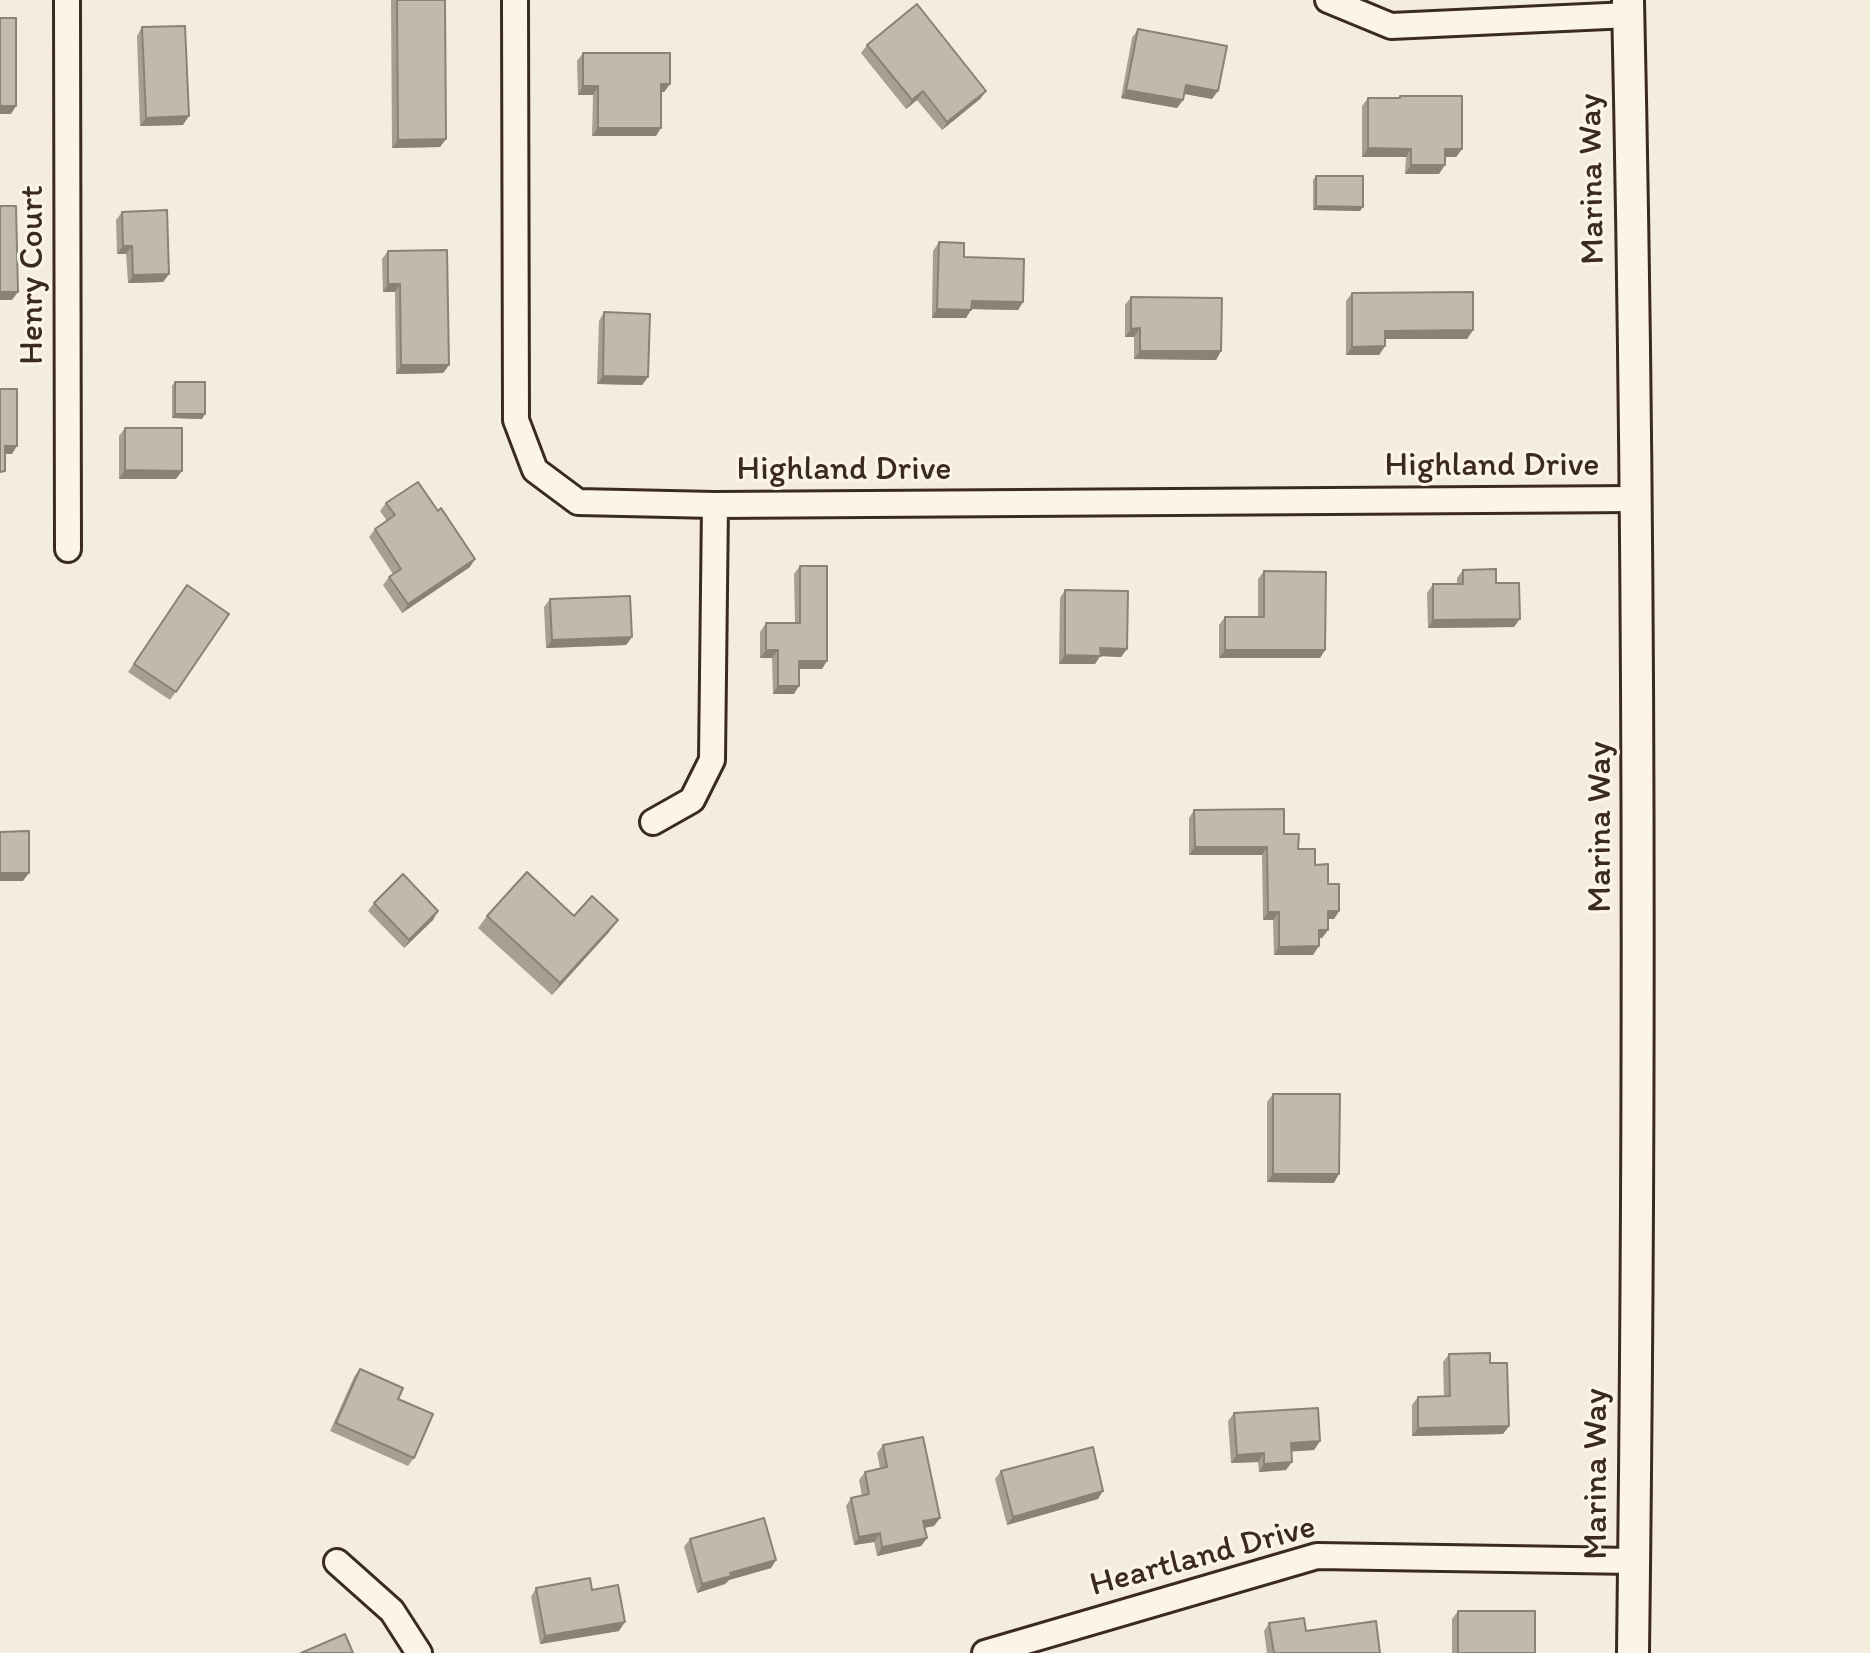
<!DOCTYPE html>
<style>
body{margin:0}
canvas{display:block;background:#f4eddd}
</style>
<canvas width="1870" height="1653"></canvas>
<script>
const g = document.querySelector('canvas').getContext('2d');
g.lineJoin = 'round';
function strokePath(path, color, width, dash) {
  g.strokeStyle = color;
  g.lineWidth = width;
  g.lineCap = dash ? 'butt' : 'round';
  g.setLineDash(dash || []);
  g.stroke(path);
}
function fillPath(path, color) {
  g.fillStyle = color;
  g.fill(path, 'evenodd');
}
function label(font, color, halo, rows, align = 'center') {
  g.font = font + ' Itim,sans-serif';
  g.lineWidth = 6;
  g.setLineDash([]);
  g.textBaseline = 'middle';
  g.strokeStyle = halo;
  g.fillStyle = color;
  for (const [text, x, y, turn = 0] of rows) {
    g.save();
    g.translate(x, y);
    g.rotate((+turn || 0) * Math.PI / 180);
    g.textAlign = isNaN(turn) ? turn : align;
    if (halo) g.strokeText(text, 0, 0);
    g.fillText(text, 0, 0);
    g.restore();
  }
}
const minor = new Path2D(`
 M67,0l1,549
 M515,0l1,420 19,50 43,32 137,3 922,-6
 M1328,0l63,26 238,-11
 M653,822l39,-22 20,-40 3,-255
 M337,1562l55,49 27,42
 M985,1653l332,-97 317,5`);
const tertiary = new Path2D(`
 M1628,0c12,551 12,1102 5,1653`);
strokePath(minor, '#3b2a1e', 30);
strokePath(tertiary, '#3b2a1e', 36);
strokePath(minor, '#fcf5e5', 24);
strokePath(tertiary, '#fcf5e5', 30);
fillPath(new Path2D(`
 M391,0h54l1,139 -6,8 -48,1z
 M142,27l41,98 -43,1 -3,-90z
 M1138,29l74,70 -28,-5 -1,6 -6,8 -56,-10 11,-60z
 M867,45l119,46 -6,8 -38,31 -25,-30 -11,9 -45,-56z
 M583,53l87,31 -6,8h-3l-5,44h-64l1,-41h-15l-1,-34z
 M1400,96l62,53 -6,8h-11l-6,17h-34l1,-17h-44v-51l6,-8h30z
 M1316,176l44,35 -47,-1v-30z
 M122,212l47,62 -6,8 -35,1 -2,-29h-9l-1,-34z
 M939,242l25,15 59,45 -5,8 -47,-1 -5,9h-34l1,-67z
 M388,251l61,114 -6,8 -47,1 -1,-82h-12l-1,-33z
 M1352,293l121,37 -6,9h-82v7l-6,9h-33v-54z
 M1131,297l90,54 -5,9 -82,-1v-22h-9v-32z
 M604,312l44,65 -6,8 -45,-1 2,-63z
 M175,382l30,32 -3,5 -30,-1v-32z
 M125,428l51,51h-57v-43z
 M386,503l84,64 -68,46 -19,-28 6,-8 4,-3 -24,-37 6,-8 12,-8 -7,-10z
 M800,566l22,103h-23l-5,25h-21l-1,-36h-12v-26l6,-9h29l-1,-49z
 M1463,570l33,13 18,44 -86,1 -1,-35 6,-9h24v-6z
 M1264,571l61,79 -5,8h-101v-33l6,-8h33v-38z
 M187,585l42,29 -59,86 -42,-28z
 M1065,590l62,59 -6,8 -21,-1 -5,8h-36l1,-66z
 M550,599l82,38 -6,8 -80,3 -2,-41z
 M1194,810l90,24 31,31 13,19 11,27 -5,8h-6v11l-6,8h-3l-6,17h-39l-1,-35h-10l-1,-65h-73v-37z
 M374,903l59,17 -29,28 -36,-37z
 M487,916h87l35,16 -57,63 -74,-67z
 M1273,1094l61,89 -67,-1v-80z
 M1449,1354l41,9 19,63 -6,8 -91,2v-31l6,-8h26l-1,-35z
 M360,1369l38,30 16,59 -6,8 -78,-35 24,-54z
 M1234,1413l86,28 -6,9 -23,1 -5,19 -27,2 -1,-10 -27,1 -3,-42z
 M883,1445l57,73 -6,8 -10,2 3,10 -6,8 -44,10 -3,-14 -20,3 -8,-39 5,-8 11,-2 -3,-16 6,-8 15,-4 -3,-15z
 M1001,1471l97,28 -91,26 -12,-46z
 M690,1539l86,21 -5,8 -42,12 -4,4 -28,9 -13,-46z
 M536,1588l56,2 27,41 -79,13 -9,-47z
 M1458,1611l77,42h-83v-34z
 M1269,1623l37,8 74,22h-113l-3,-22z`), '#a89f92');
fillPath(new Path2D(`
 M661,84h9l-6,8h-9z
 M1186,85l32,6 -6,8 -32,-6z
 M583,86h15l-5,9h-15z
 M1126,90l57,10 -6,8 -56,-10z
 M923,91l-6,9 -11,9 6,-9z
 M986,91l-6,8 -38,31 5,-8z
 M0,106h16l-5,8h-11z
 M189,116l-6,9 -43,1 6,-8z
 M598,128h63l-5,8h-64z
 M446,139l-6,8 -48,1 6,-8z
 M1368,148l43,1 -5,8h-44z
 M1445,149h17l-6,8h-16z
 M1411,165h34l-6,9h-34z
 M1316,206l47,1 -3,4 -47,-1z
 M123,246h9l-6,8h-9z
 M169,274l-6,8 -35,1 5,-8z
 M388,284h12l-5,8h-12z
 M0,292h18l-6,8h-12z
 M972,301l51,1 -5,8 -52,-1z
 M937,309l34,1 -5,8h-34z
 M1140,328l-6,9h-9l6,-8z
 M1473,330l-6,9h-88l6,-8z
 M1385,346l-6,9h-33l6,-8z
 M1140,351h81l-5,9 -82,-1z
 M401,365h48l-6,8 -47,1z
 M603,376l45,1 -6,8 -45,-1z
 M175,414h30l-3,5 -30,-1z
 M5,446h12l-5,8h-12z
 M125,470l57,1 -6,8h-57z
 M475,559l-5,8 -68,46 6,-9z
 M1520,619l-6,8 -86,1 5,-8z
 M632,637l-6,8 -80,3 6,-8z
 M1100,648l27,1 -6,8 -21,-1 -5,8h-36l6,-9z
 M766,650h12l-6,8h-12z
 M1225,650h100l-5,8h-101z
 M799,661h28l-5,8h-29z
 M778,686h21l-5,8h-21z
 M1195,847h72l-5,8h-73z
 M0,873h29l-6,8h-23z
 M438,911l-5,9 -29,28 5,-8z
 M1328,911h11l-5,8h-11z
 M1268,912h11l-6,8h-10z
 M618,920l-9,12 -57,63 8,-12z
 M1319,930h9l-6,8h-9z
 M1319,946l-6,9h-39l5,-8z
 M1273,1174h66l-5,9 -67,-1z
 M1509,1426l-6,8 -91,2 6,-8z
 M1320,1441l-6,9 -29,2 6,-9z
 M1264,1453l-6,9 -27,1 6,-8z
 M1292,1462l-6,8 -27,2 5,-8z
 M1103,1491l-5,8 -91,26 6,-8z
 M940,1518l-6,8 -17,3 6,-8z
 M880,1533l-6,9 -20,3 5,-8z
 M927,1538l-6,8 -44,10 5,-9z
 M776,1560l-5,8 -42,12 -4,4 -28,9 5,-9 28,-11z
 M625,1622l-6,9 -79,13 5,-8z`), '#888277');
const building = new Path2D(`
 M397,0h48l1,139 -48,1z
 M917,4l69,87 -39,31 -24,-31 -11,9 -45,-55z
 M0,18h16v88h-16z
 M185,26l4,90 -43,2 -4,-91z
 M1138,29l89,17 -9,45 -32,-6 -3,15 -57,-10z
 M583,53h87v31h-9v44h-63v-42h-15z
 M1400,96h62v53h-17v16h-34v-16l-43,-1v-50h32z
 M1316,176h47v31l-47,-1z
 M0,206h16l2,86h-18z
 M167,210l2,64 -36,1 -1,-29h-9l-1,-34z
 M939,242l25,1v14l60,2 -1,43 -51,-1 -1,9 -34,-1z
 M447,250l2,115h-48l-1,-81h-12v-33z
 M1473,292v38l-88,1v15l-33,1v-54z
 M1131,297l91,1 -1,53h-81v-23l-9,1z
 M604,312l46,2 -2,63 -45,-1z
 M175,382h30v32h-30z
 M0,389h17v57h-12v25l-5,1z
 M125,428h57v43l-57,-1z
 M418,482l20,29 3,-3 34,51 -67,45 -19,-27 12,-8 -26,-40 20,-14 -9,-12z
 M800,566h27v95h-28v25h-21v-36h-12v-27h34z
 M1496,569v14h23l1,36 -87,1v-36h30v-14z
 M1264,571l62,1 -1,78h-100v-33h39z
 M187,585l42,29 -53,78 -42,-28z
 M1065,590l63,1 -1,58 -27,-1 1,8 -36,-1z
 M630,596l2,41 -80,3 -2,-41z
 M1284,809v25h15l-1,15h17v16l13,-1v20h11v27h-11v19h-9v16l-40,1v-35h-11l-1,-65h-72l-1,-37z
 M29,831v42h-29v-41z
 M527,872l47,44 18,-20 26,24 -58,63 -73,-67z
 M403,874l35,37 -29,29 -35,-37z
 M1273,1094h67l-1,80h-66z
 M1490,1353v10h17l2,63 -91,2v-31l32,-1 -1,-42z
 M360,1369l43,19 -5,11 35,15 -19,44 -78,-35z
 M1318,1408l2,33 -29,2 1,19 -28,2v-11l-27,2 -3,-42z
 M923,1437l17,81 -17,3 4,17 -45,9 -2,-14 -21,4 -8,-39 18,-4 -4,-22 22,-5 -4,-22z
 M1093,1447l10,44 -90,26 -12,-46z
 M764,1518l12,42 -46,13 1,3 -29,8 -12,-45z
 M590,1578l2,12 26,-5 7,37 -80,14 -9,-48z
 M1458,1611h77v42h-77z
 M1304,1618l2,13 70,-10 4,32h-106l-5,-30z
 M345,1634l8,19h-52z`);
fillPath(building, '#c3b9aa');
strokePath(building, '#888277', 2);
label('34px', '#3b2a1e', '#fcf5e5', [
 ["Marina Way",1593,179,-91],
 ["Henry Court",33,275,-90],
 ["Highland Drive",1492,466],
 ["Highland Drive",844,470],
 ["Marina Way",1601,827,-90],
 ["Marina Way",1597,1474,-90],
 ["Heartland Drive",1203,1557,-15]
]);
</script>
